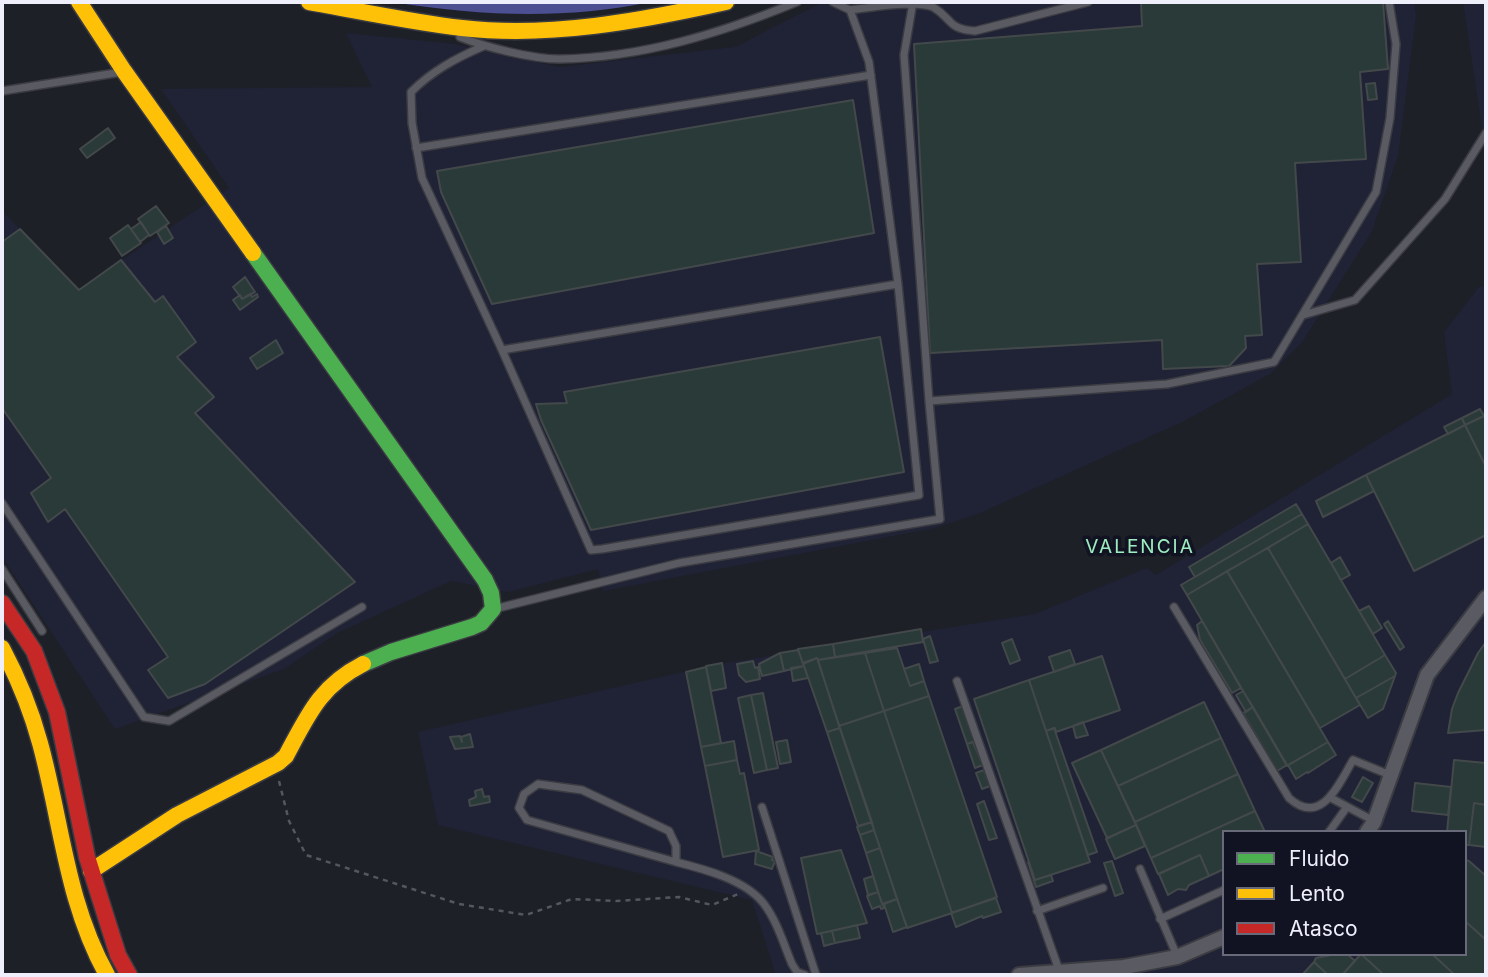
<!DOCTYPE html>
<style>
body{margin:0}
#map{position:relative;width:1488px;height:977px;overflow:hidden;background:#1e2028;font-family:Inter,sans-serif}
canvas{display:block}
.frame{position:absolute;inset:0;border:4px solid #eeeffb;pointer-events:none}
.legend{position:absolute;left:1222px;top:830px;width:245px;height:126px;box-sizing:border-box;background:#111222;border:2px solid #696a79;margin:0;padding:9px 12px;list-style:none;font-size:21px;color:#eeeffb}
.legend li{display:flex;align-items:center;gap:14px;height:35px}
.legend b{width:35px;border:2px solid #696a79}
</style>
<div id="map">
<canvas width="1488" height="977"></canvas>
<div class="frame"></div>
<ul class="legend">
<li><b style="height:9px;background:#4caf50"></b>Fluido</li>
<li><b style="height:9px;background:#ffc107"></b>Lento</li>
<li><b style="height:9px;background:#c62828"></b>Atasco</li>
</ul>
</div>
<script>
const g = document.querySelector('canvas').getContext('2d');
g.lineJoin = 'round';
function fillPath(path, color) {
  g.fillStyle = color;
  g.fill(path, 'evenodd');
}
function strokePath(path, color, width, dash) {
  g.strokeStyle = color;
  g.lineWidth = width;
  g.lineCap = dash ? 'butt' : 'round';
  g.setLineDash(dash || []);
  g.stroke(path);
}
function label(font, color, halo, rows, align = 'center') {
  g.font = font + ' Inter,sans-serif';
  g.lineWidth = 7;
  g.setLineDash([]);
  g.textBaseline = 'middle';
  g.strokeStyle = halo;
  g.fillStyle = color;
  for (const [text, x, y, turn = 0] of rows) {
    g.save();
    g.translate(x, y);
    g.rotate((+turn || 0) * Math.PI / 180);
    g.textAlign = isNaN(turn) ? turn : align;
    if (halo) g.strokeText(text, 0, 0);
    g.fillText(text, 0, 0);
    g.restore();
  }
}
fillPath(new Path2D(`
 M823,2h591l2,15 -18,139 -26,75 -69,110 -33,33 -88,48 -202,91 -45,15 -332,63 -5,-22 -90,23 -57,-11 -114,52 -53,36 -169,60 -113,-172v-346l77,78 150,-101 -68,-99 211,-2 -26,-54 109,11 104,23 176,-20z
 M1463,2h23v152z
 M1486,286v689h-710l-24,-75 -314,-75 -20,-93 301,-68 316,-50 112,-46 9,7 296,-181 -8,-62 35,-45zM1224,832h241v122h-241z`), '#202236');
fillPath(new Path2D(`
 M393,2h257c-86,18 -171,14 -257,0z`), '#4d4f93');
const building = new Path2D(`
 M1141,2h242l5,67 -28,3 6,87 -71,4 6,99 -44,2 5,71 -17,1 1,12 -17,18 -66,3 -1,-29 -232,13 -16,-309 228,-18z
 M1375,83l2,16 -9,1 -2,-16z
 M853,100l21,133 -382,71 -51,-112 -4,-21z
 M108,128l7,10 -28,20 -7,-9z
 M156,206l13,17 -19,13 -12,-17z
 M141,222l8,13 -9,7 -9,-13z
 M128,225l13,18 -19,13 -12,-18z
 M166,226l7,12 -9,6 -7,-12z
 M20,229l59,61 42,-30 34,42 8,-6 33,46 -19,15 37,40 -19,16 160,169 -150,102 -37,14 -20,-28 20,-13 -103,-148 -17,13 -17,-29 20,-15 -49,-70v-166z
 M245,277l10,15 -13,7 -9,-12z
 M250,294l2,3 5,-3 1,3 -18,13 -7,-10 7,-5 2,4z
 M880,337l24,135 -313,58 -50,-110 -5,-16 31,-1 -3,-11z
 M276,340l7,13 -26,16 -7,-11z
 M1480,409l4,7 -19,9 -3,-7z
 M1486,415v52l-21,-42z
 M1462,418l3,7 -17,9 -4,-7z
 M1465,425l21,42v68l-72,36 -48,-96z
 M1366,475l8,16 -51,26 -7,-16z
 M1296,504l6,10 -107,63 -6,-10z
 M1302,514l6,10 -121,71 -6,-10z
 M1308,524l77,131 -40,24 -77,-131z
 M1268,548l92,157 -40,23 -93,-157z
 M1340,557l10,18 -9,5 -10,-17z
 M1227,571l101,171 -41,24 -100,-171z
 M1369,606l13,22 -9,6 -14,-23z
 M1202,621l39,67 -9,5 -32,-53 -3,-15z
 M1388,621l16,26 -4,3 -16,-26z
 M921,629l2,13 -88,15 -2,-13z
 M930,636l8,25 -8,2 -7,-24z
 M1012,639l8,21 -10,4 -8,-21z
 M1486,642v88l-38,3 4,-24 6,-16 20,-40z
 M833,644l2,13 -17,3 -1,-2 -14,6 -5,-15z
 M897,648l13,38 14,-5 5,15 -45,15 -19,-58z
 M798,650l6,16 -20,5 -4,-18z
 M1070,650l5,14 -21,8 -5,-15z
 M780,653l4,18 -22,5 -3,-12z
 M865,653l19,58 -45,15 -21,-66z
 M1385,655l11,18 -1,3 -39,22 -11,-19z
 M1102,656l18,54 -64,22 -1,-4 -9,3 -17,-51z
 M817,658l23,70 -13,4 -24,-69z
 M753,661l2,7 3,-1 2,12 -14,3 -7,-7 -2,-11z
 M722,663l4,25 -15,3 -5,-25z
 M919,664l5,17 -14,5 -6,-17z
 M804,666l4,12 -15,3 -2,-13z
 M706,667l15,76 -20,4 -15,-75z
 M1395,676l-12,33 -15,9 -12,-20z
 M1029,680l61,182 -55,18 -61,-181z
 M1243,691l10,16 -7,5 -10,-17z
 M763,693l15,75 -11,2 -16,-75z
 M751,695l16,75 -13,3 -16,-75z
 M929,696l68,201 -45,16 -68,-202z
 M1204,702l17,36 -103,48 -17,-36z
 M963,706l12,35 -8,3 -12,-35z
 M1253,707l34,58 -10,6 -34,-58z
 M884,711l68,202 -45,15 -68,-202z
 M1083,722l5,13 -12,3 -3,-12z
 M840,728l32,94 -14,4 -31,-94z
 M1054,728l43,124 -9,3 -42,-124z
 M470,734l3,13 -18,2 -5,-12 10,-1 2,6 -1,-5z
 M1221,738l17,36 -103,48 -17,-36z
 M787,740l4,22 -11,2 -4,-22z
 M734,741l3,19 -32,6 -4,-19z
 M973,742l10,23 -8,3 -8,-24z
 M1328,742l8,13 -28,18 -1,-1 -11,7 -8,-14z
 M1101,750l35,75 -29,13 -35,-75z
 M737,760l3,14 4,-1 15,77 -36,7 -18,-91z
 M1454,760l32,3v42l-12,-2 -5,42h-4v-13h-18z
 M984,770l6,16 -8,3 -6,-16z
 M1238,774l17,37 -104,47 -16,-36z
 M1363,777l10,6 -11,19 -10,-5z
 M1415,783l36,4 -3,28 -36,-4z
 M482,789l2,8 5,-1 1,6 -20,4 -1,-6 7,-3 -1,-6z
 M984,801l13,37 -8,2 -12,-36z
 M1474,803l12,2v42l-17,-2z
 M1255,811l10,21h-41v37l-15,7 -9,-21 -42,19 -7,-16z
 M872,822l2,8 -14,5 -3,-8z
 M1136,825l9,21 -30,13 -9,-20z
 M874,830l6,18 -14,5 -6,-18z
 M880,848l17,51 -15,5 -16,-51z
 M841,850l26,73 -50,11 -16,-76z
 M756,851l17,6 -1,3 3,1 -3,8 -17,-5z
 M1200,855l9,21 -20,9 -3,5 -8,-1 -10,6 -9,-21z
 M1465,860l4,1 17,15v64l-21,-19z
 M1112,861l11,32 -8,3 -11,-33z
 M1028,862l7,18 16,-5 2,6 -17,6z
 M873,876l5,16 -10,3 -4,-16z
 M878,892l6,16 -3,1 -1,-3 -8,3 -5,-13z
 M996,898l5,14 -18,6 -1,-2 -26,11 -5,-14z
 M897,899l10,28 -14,5 -9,-28z
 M1465,921l21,19v35h-31l-23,-21h33z
 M857,925l3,13 -25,5 -3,-12z
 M832,931l3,12 -11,3 -3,-13z
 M1336,954h11l8,7 -13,14h-14l-14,-13 2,-4z
 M1361,954h71l23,21h-71z
 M1361,954l23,21h-42z
 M1314,962l14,13h-26z`);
fillPath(building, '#293a38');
strokePath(building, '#43494a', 2);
const lane = new Path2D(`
 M913,2l-9,53 25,346
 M850,10c22,-3 64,-10 83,-3 20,12 14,22 42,24l113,-29
 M460,37c25,10 72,22 99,22 82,-1 163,-26 238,-57
 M484,46c-28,12 -52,25 -73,46l1,31 10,55 80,172 396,-66 -29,-222 -19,-52 -17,-8
 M2,91l120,-19
 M416,148l455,-73
 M1303,315l52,-15 90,-101 41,-66
 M502,350l89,200 11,-1 317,-54 -21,-211
 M2,503l142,214 25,4 193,-114
 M2,569l40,62
 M1174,607l115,191c32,29 50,-14 64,-38l37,15
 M494,609l185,-46 261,-44 -11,-118 238,-17 107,-22 102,-170 14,-74 6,-74 -7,-42
 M957,681l102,289
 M1331,798l43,23
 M762,807l54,168
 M1329,832l18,-25
 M676,862v-16l-7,-15 -87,-41 -44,-6 -14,10 -5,14 8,12 149,42c28,7 70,18 88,42 13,17 20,41 28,60l5,8 8,3
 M1140,869l37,87
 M1037,911l66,-23
 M1160,919l64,-29`);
const street = new Path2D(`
 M1367,832l7,-10 53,-147 59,-77
 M1019,975l105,-8 53,-10 47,-20`);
const fast = new Path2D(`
 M253,253l232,327 6,13 2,16 -12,14 -9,4 -81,25 -28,12`);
const slow = new Path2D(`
 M79,2l45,69 129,182
 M309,2c51,9 102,20 153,26 87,10 179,-7 264,-26
 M2,648c16,30 29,62 38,95 22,80 26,158 67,232
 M91,871l86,-56 101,-52 8,-7c22,-41 34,-70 77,-92`);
const jam = new Path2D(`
 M2,603l32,48 23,61 30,145 31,98 11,20`);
strokePath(lane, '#3b3b42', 10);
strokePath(street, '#3b3b42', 18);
strokePath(fast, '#3b3b42', 19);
strokePath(slow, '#3b3b42', 19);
strokePath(jam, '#3b3b42', 19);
strokePath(new Path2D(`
 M279,781l10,40 17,34 153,49 67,11 46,-16 44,2 63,-4 33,8 26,-11`), '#55575e', 2.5, [5, 5]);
strokePath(lane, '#595a62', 7);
strokePath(street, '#595a62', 14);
strokePath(fast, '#4caf50', 16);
strokePath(slow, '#ffc107', 16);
strokePath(jam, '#c62828', 16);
g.letterSpacing = '2px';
label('19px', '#9dedc0', '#111222', [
 ["VALENCIA",1140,547]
]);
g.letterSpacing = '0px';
</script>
